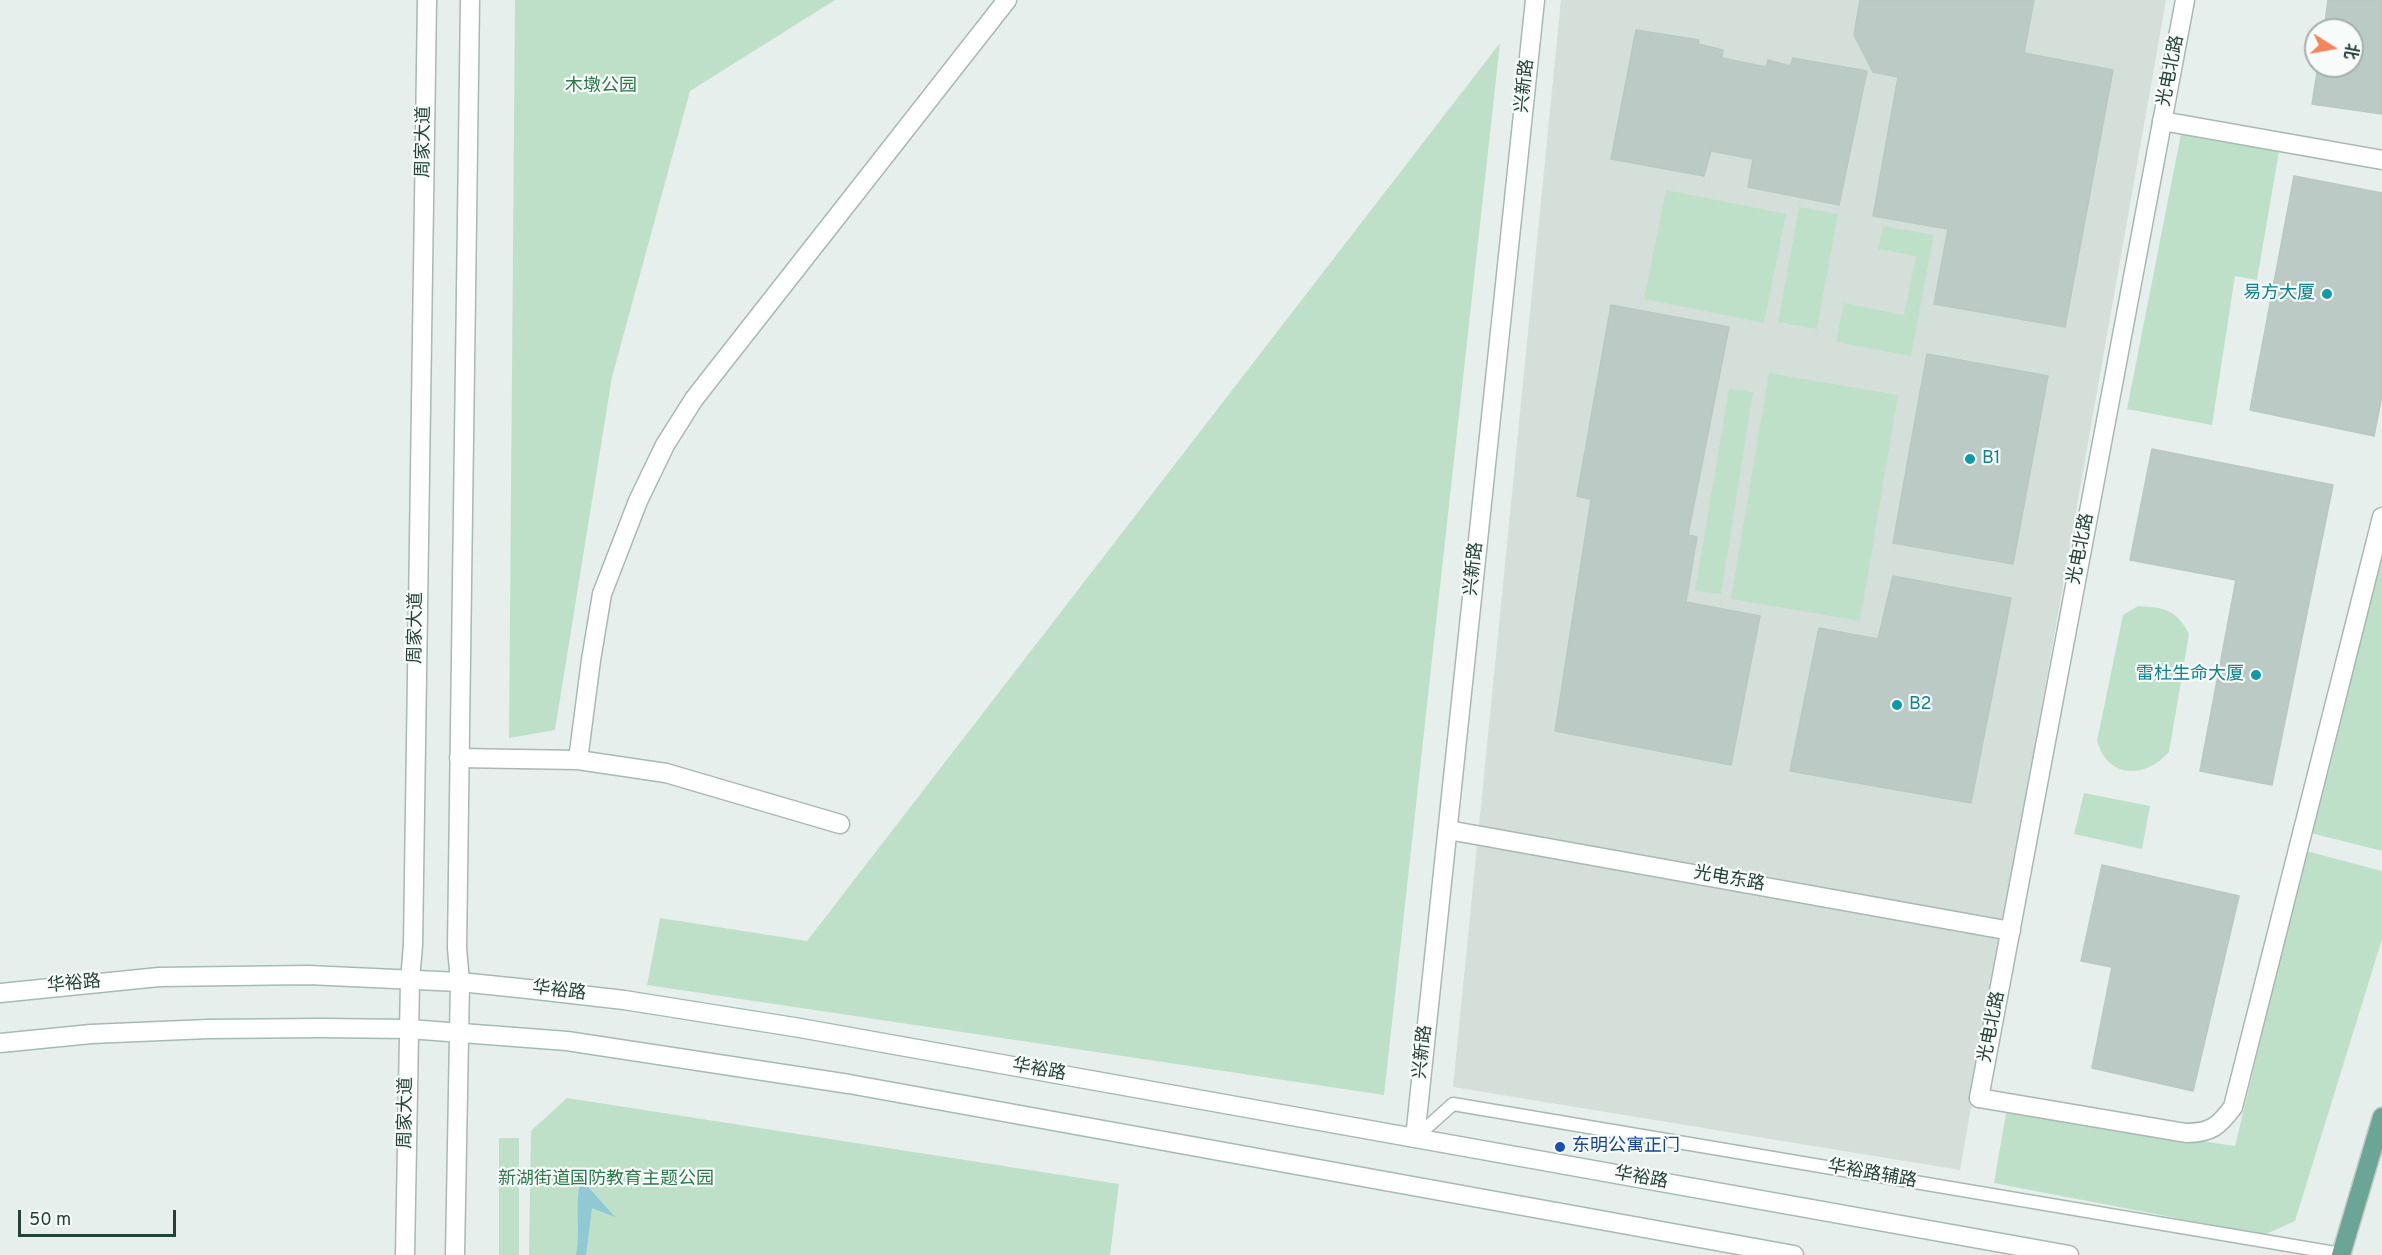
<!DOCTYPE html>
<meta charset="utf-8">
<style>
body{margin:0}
#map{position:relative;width:2382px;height:1255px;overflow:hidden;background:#e6efeb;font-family:Overpass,"Noto Sans SC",sans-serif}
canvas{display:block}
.north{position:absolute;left:2304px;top:18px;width:60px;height:60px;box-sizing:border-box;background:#f7fbf9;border:2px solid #a3b1ad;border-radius:50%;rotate:101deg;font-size:16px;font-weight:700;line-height:24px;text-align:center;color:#24423a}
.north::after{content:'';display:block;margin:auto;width:21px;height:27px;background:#f4845f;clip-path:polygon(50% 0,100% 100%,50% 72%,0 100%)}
.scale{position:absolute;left:18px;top:1210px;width:158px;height:27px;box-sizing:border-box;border:3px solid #24423a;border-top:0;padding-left:8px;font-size:18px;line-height:21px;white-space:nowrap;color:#24423a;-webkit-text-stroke:4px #f7fbf9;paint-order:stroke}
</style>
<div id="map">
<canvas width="2382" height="1255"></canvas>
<div class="north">北</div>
<div class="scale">50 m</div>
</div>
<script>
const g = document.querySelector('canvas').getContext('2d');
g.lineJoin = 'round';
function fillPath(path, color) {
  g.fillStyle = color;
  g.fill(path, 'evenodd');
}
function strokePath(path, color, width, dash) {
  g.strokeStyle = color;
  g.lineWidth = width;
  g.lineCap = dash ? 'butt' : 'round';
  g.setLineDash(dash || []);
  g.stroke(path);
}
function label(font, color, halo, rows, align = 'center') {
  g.font = font + ' Overpass,"Noto Sans SC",sans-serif';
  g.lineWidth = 4.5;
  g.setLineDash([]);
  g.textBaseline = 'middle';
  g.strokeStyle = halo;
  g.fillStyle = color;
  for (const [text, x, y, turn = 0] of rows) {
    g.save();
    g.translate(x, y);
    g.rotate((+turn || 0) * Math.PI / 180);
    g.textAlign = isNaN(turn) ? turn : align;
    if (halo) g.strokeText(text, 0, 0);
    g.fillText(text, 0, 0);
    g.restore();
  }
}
fillPath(new Path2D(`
 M1561,0h605l-206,1170 -507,-83z`), '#d4dfda');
fillPath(new Path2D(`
 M515,0h320l-145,91 -78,286 -57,353 -46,8z
 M1500,43l-116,1052 -737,-110 13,-67 147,23z
 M2181,134l98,17 -22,129 -22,-4 -23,149 -85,-16z
 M1666,190l120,24 -22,109 -120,-24z
 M1799,207l39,7 -21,115 -39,-7z
 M1883,226l51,9 -23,121 -75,-14 8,-39 60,12 12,-59 -38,-7z
 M1769,373l129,22 -38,226 -129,-22z
 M1729,389l24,3 -32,202 -26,-3z
 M2382,552v299l-71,-18z
 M2138,606c26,1 39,4 51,28l-20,118c-24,27 -61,27 -72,-11l26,-126z
 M2084,793l66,13 -8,43 -68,-15z
 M2306,851l76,20v68l-87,282 -31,14 -270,-52 12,-70 229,33z
 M567,1098l552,86 -9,71h-581l2,-124z
 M499,1138h20v117h-20z`), '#bfe0c8');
fillPath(new Path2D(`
 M581,1179l34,38 -23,-9 -6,47h-10c5,-25 -2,-51 5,-76z`), '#8ec9d4');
const building = new Path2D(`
 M1860,0h174l-10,53 89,17 -48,257 -131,-23 14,-75 -75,-13 25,-139 -25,-5 -19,-37z
 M2328,0h54v114l-70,-10 6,-38h34v-36h-28z
 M1636,30l63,10 -1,4 25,6 -1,8 44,9 2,-7 22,6 3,-8 74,13 -28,134 -91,-18 5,-28 -42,-8 -7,25 -93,-17z
 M2294,176l88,17v202l-8,41 -124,-26z
 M1611,305l118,22 -41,208 9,2 -11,65 74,14 -29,149 -176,-34 36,-232 -14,-3z
 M1927,354l121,22 -35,188 -120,-21z
 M2152,449l181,36 -61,300 -72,-14 36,-191 -106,-20z
 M1893,576l118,22 -40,205 -181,-32 29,-143 59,11z
 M2102,865l137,31 -46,195 -101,-23 20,-101 -31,-6z`);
fillPath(building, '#bbcac4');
strokePath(building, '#b8c9c2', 1.5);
const service = new Path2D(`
 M1415,1138l38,-34 888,150`);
const minor = new Path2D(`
 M2162,121l220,39
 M459,758l119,2 88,13 174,51
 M578,760l13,-100 11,-66 36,-93 27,-56 29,-46 313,-399
 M1979,1098l207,35c25,0 33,-7 47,-26l149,-590`);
const tertiary = new Path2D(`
 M1448,830l563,101
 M1979,1098l206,-1098
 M1415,1138l120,-1138
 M405,1255l5,-275 3,-35 14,-945
 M455,1255l5,-273 -3,-34 13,-948`);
const secondary = new Path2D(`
 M0,993l159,-16 149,-2 152,7 68,7 96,11 176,28 1269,227
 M0,1043l91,-9 117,-5 113,-1 88,1 158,12 282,43 945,171`);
const primary = new Path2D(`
 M2341,1255l41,-138`);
strokePath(service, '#a8b8b2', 15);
strokePath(minor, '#a8b8b2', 21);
strokePath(tertiary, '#a8b8b2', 21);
strokePath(secondary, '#a4bbb3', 21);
strokePath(primary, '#c2cac8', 21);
strokePath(service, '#fff', 12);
strokePath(minor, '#fff', 18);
strokePath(tertiary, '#fff', 18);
strokePath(secondary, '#fff', 18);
strokePath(primary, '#6aa596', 18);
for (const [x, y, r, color] of [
 [2327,294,6,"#0f9aa8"],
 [1970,459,6,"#0f9aa8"],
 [2256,675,6,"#0f9aa8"],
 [1897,705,6,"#0f9aa8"],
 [1560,1147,6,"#1a4fb4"]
]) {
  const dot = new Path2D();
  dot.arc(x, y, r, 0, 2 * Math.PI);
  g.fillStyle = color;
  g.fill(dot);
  strokePath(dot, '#f7fbf9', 2);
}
label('18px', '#24423a', '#f7fbf9', [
 ["光电北路",2172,71,-79],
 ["兴新路",1526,86,-84],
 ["周家大道",425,142,-89],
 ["光电北路",2082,549,-79],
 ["兴新路",1475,569,-84],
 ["周家大道",417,628,-89],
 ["光电东路",1729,880,10],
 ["华裕路",74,985,-5],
 ["华裕路",559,992,7],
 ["光电北路",1993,1027,-79],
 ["兴新路",1424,1052,-84],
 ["华裕路",1039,1071,10],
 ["周家大道",407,1113,-89],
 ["华裕路辅路",1872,1175,10],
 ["华裕路",1641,1179,10]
]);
label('18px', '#2d7a4b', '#f7fbf9', [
 ["木墩公园",601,87],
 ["新湖街道国防教育主题公园",606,1180]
]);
label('18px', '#0d838f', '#f7fbf9', [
 ["易方大厦",2315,294],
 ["B1",1982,459,"left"],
 ["雷杜生命大厦",2244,675],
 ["B2",1909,705,"left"]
], 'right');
label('18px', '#164399', '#f7fbf9', [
 ["东明公寓正门",1572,1147]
], 'left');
</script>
